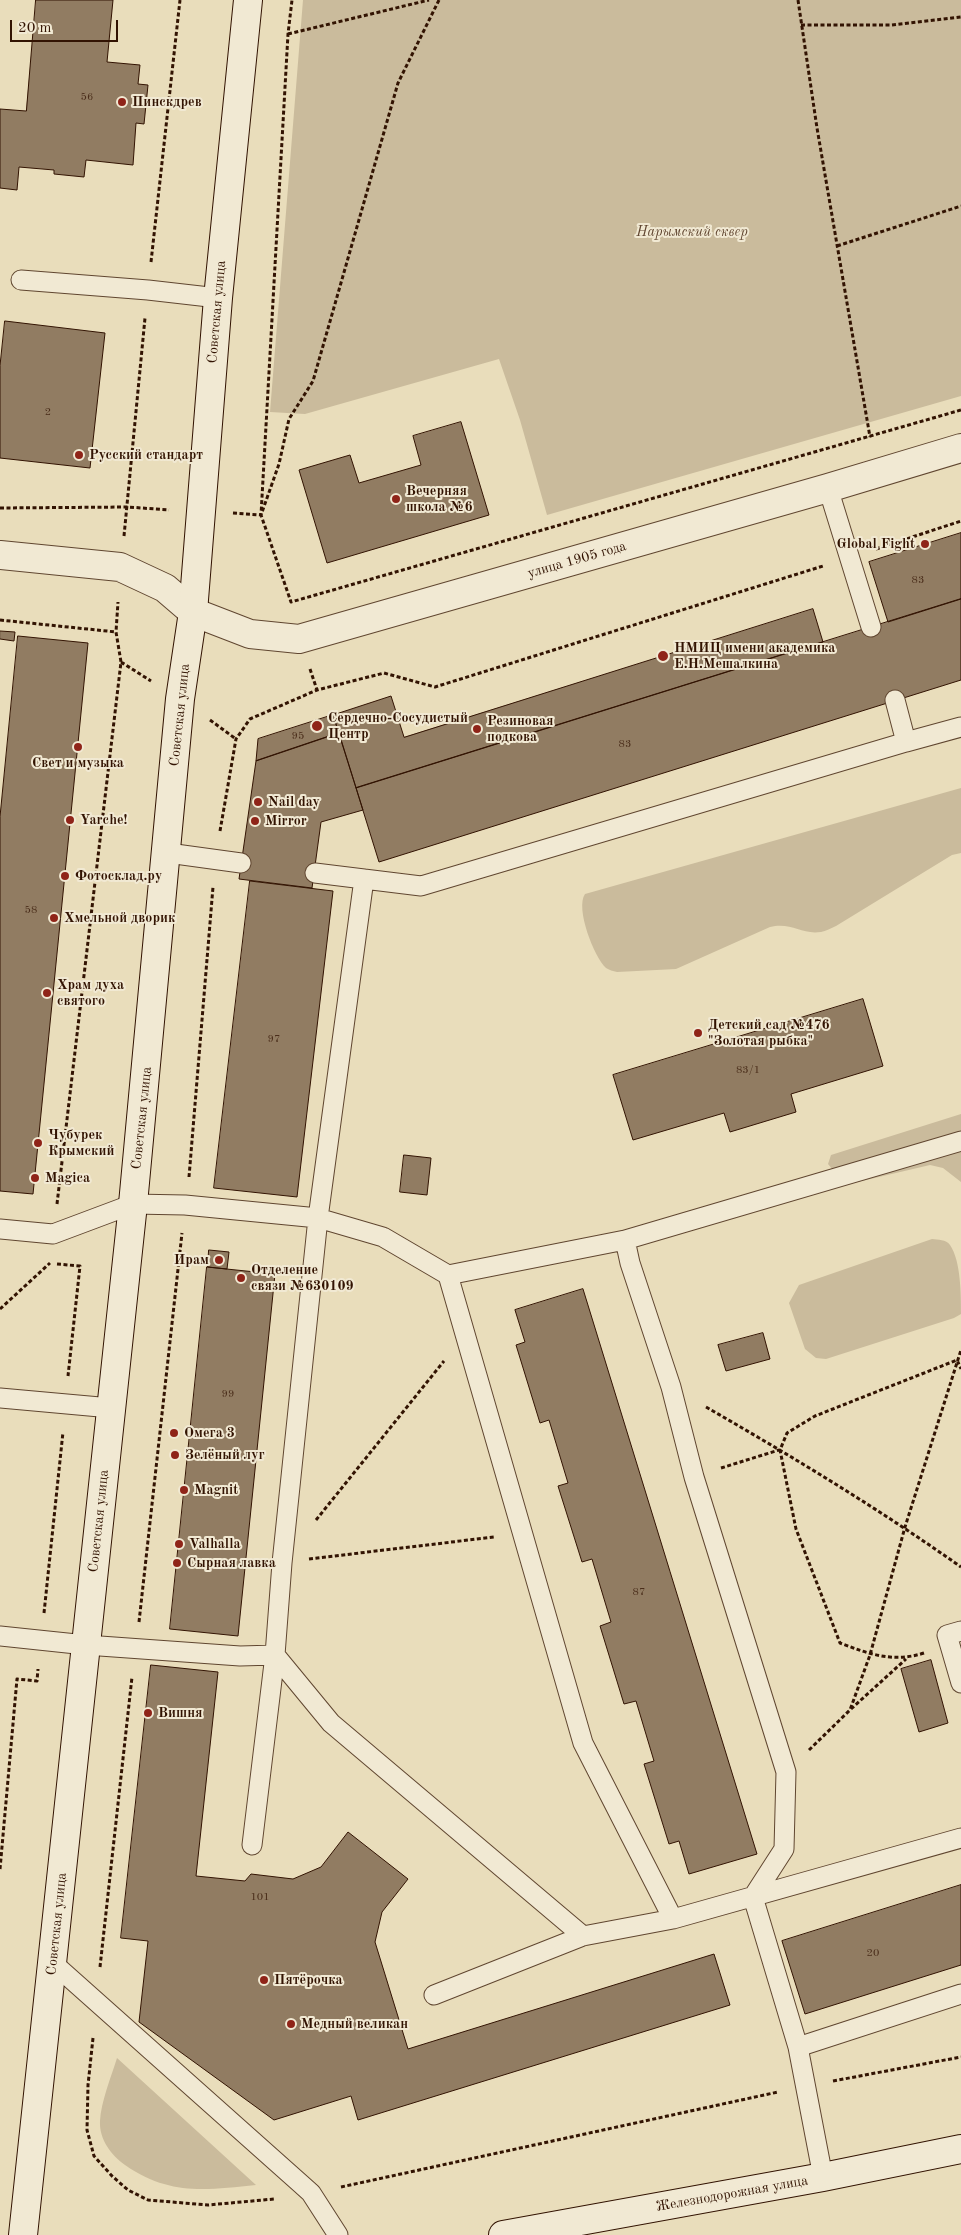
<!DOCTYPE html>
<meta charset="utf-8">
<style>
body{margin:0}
#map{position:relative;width:961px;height:2235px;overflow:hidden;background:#e9ddbb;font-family:"Old Standard TT",serif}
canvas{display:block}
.scale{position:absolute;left:10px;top:20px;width:108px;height:22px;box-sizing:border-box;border:2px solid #321302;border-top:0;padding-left:6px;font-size:15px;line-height:18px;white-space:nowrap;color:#321302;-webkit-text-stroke:4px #f1e9d3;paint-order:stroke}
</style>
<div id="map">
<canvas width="961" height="2235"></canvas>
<div class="scale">20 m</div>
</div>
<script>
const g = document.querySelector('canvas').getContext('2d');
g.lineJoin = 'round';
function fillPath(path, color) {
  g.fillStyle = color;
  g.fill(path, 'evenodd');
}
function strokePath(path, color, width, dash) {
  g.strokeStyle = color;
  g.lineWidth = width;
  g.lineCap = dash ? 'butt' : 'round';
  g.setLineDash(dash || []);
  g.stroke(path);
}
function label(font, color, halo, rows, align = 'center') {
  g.font = font + ' "Old Standard TT",serif';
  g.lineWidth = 4;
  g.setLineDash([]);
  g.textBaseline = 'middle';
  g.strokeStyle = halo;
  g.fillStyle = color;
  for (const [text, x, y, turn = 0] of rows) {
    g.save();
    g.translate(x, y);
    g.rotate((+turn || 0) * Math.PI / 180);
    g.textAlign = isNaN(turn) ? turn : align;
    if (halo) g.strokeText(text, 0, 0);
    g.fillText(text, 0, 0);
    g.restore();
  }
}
fillPath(new Path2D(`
 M303,0h658v396l-414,119 -27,-95 -21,-61 -194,55 -35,-2z
 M961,788v65l-9,2 -116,71c-5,2 -10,5 -15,6 -20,3 -29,-10 -51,-5l-94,42 -59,3c-4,-1 -8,-2 -11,-4 -12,-11 -31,-60 -21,-74z
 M961,1114v68l-18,-14 -13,-3 -81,19 -6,-2 -15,-18 3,-9z
 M932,1239c6,1 14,0 18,6 11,16 11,50 11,69l-7,4 -128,41 -10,-1 -11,-9 -16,-46 10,-18z
 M117,2058l139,127c-51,5 -86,11 -131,-20 -14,-10 -26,-26 -25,-44 1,-19 11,-44 17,-63z`), '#cabb9c');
const building = new Path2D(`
 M36,0h77l-6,62 33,3 -2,19 10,1 -4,39 -8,-1 -3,42 -47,-5 -2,17 -30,-3v-4l-35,-3 -2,23 -17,-2v-79l26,2z
 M5,321l100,12 -15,135 -90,-10v-92z
 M461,422l28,93 -162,48 -28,-93 51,-15 9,28 62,-18 -8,-29z
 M961,533v66l-73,23 -19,-60z
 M961,599v81l-582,182 -23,-74z
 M813,609l10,33 -467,146 -23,-73 58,-19 13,41z
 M0,631l15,1 -1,9 -14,-2z
 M18,636l70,7 -55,551 -33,-3v-374z
 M333,715l6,18 -83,28 2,-22z
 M339,733l24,77 -42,12 -9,66 -73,-9 17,-118z
 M250,881l83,10 -36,306 -83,-9z
 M863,999l20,67 -92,28 5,18 -66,20 -6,-19 -91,27 -20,-65z
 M404,1155l27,3 -4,37 -27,-3z
 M209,1250l20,2 -2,17 -19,-2z
 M207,1267l68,7 -37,362 -68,-7z
 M583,1289l174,565 -68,20 -10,-33 -10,3 -25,-80 10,-3 -18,-60 -12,3 -24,-78 11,-4 -19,-63 -10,3 -24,-76 10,-3 -19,-63 -9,3 -24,-78 9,-3 -10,-32z
 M763,1333l7,26 -44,12 -8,-26z
 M931,1660l17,63 -29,9 -18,-63z
 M151,1665l67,7 -22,204 49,5 6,-7 42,5 28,-12 27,-35 60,47 -26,33 -7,30 33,107 306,-95 16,51 -372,115 -7,-24 -77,24 -135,-98 9,-81 -27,-3z
 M961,1885v80l-156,49 -23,-73z`);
fillPath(building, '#917c62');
strokePath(building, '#321302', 1);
const lane = new Path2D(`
 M21,280l127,10 70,8
 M828,488l43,139
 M895,700l11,42
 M168,853l73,10
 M315,873l106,13 485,-144 55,-15
 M0,1229l53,5 80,-30 52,1 133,13 65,19 65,38 177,-35 336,-99
 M625,1240l5,23 41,124 23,90 92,295 -2,77 -31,48 45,150 25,130
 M448,1275l135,468 90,176
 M0,1398l111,10
 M961,1631l-14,4 14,48
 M0,1636l86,9 154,11 35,-1 56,68 252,213
 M252,1845l23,-190 7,-92 36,-345 46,-339
 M53,1963l248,221 10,9 27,42
 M434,1995l149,-59 90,-17 288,-81
 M798,2047l163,-53`);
const street = new Path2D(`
 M0,555l120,12 45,21 28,24 57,22 49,5 529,-151 133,-40`);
const secondary = new Path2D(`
 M23,2235l110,-1031 47,-505 13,-87 25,-314 30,-298
 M503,2235l320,-58 138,-28`);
strokePath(lane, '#604630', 21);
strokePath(street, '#604630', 30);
strokePath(secondary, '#321302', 30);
strokePath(new Path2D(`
 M439,0l-41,83 -85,298 -24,38 -10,45 -18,51 30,87 670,-192
 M798,0l19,128 53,309
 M801,25h91l69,-8
 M288,34l141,-34
 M837,246l124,-40
 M151,262l29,-262
 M0,508l128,-1 41,3
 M233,513l28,2 27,-481 4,-34
 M124,536l21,-218
 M876,549l85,-28
 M0,620l116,12
 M121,662l30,19
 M310,669l7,21
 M210,720l26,19
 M220,831l16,-92 14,-20 67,-29 67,-17 51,14 388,-121
 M189,1177l24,-290
 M57,1204l64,-542 -5,-30 2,-30
 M57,1264l23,2 -12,110
 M0,1309l50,-46
 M706,1407c87,50 173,102 255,160
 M721,1468l58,-18
 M316,1520l128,-159
 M309,1559l185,-22
 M44,1613l19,-181
 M139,1622l43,-389
 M924,1653c-31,10 -55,1 -84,-10l-44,-114 -16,-79 7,-17 28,-17 142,-56 4,9
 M851,1709l55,-50
 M809,1750l41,-40 20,-55 35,-128 56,-177
 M0,1869l17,-190 20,2 1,-12
 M100,1967l32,-290
 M93,2038l-5,47 -1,45 7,26 18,20 16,14 20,10 60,5 66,-6
 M833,2081l128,-24
 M341,2187l437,-95`), '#321302', 3, [4, 2.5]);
strokePath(lane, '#f1e9d3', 19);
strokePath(street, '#f1e9d3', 28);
strokePath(secondary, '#f1e9d3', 28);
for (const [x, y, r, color] of [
 [122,102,5,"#8f2418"],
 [79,455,5,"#8f2418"],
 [396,499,5,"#8f2418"],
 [925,544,5,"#8f2418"],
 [663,656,6,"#8f2418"],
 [317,726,6,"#8f2418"],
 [477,729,5,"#8f2418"],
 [78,747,5,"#8f2418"],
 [258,802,5,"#8f2418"],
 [70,820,5,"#8f2418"],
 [255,821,5,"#8f2418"],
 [65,876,5,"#8f2418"],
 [54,918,5,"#8f2418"],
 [47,993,5,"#8f2418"],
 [698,1033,5,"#8f2418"],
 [38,1143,5,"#8f2418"],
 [35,1178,5,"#8f2418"],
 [219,1260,5,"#8f2418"],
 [241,1278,5,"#8f2418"],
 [174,1433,5,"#8f2418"],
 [175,1455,5,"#8f2418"],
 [184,1490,5,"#8f2418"],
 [179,1544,5,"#8f2418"],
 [177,1563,5,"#8f2418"],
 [148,1713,5,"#8f2418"],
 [264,1980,5,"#8f2418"],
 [291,2024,5,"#8f2418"]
]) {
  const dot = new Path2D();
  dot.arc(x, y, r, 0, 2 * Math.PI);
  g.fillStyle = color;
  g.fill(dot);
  strokePath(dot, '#f1e9d3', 2);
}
label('11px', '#4a2d1a', null, [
 ["56",87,97],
 ["2",48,412],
 ["83",918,580],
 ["95",298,736],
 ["83",625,744],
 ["58",31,910],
 ["97",274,1039],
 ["83/1",748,1070],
 ["99",228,1394],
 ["87",639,1592],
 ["101",260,1897],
 ["20",873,1953]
]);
label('bold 14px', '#321302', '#f1e9d3', [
 ["Пинскдрев",132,102],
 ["Русский стандарт",89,455],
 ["Вечерняя",406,491],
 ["школа №6",406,507],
 ["Global Fight",915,544,"right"],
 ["НМИЦ имени академика",674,648],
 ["Е.Н.Мешалкина",674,664],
 ["Сердечно-Сосудистый",328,718],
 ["Центр",328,734],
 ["Резиновая",487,721],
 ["подкова",487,737],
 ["Свет и музыка",78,763,"center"],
 ["Nail day",268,802],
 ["Yarche!",80,820],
 ["Mirror",265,821],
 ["Фотосклад.ру",75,876],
 ["Хмельной дворик",64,918],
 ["Храм духа",57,985],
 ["святого",57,1001],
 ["Детский сад №476",708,1025],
 ["\"Золотая рыбка\"",708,1041],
 ["Чубурек",48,1135],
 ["Крымский",48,1151],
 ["Magica",45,1178],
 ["Ирам",209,1260,"right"],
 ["Отделение",251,1270],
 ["связи №630109",251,1286],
 ["Омега 3",184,1433],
 ["Зелёный луг",185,1455],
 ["Magnit",194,1490],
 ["Valhalla",189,1544],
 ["Сырная лавка",187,1563],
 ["Вишня",158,1713],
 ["Пятёрочка",274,1980],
 ["Медный великан",301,2024]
], 'left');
label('italic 14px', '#604530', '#f1e9d3', [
 ["Нарымский сквер",692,232]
]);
label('14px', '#321302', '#f1e9d3', [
 ["Советская улица",217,312,-85],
 ["улица 1905 года",577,560,-16],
 ["Советская улица",180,715,-84],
 ["Советская улица",142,1118,-84],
 ["Советская улица",99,1521,-84],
 ["Советская улица",57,1924,-84],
 ["Железнодорожная улица",732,2194,-10]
]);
</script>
